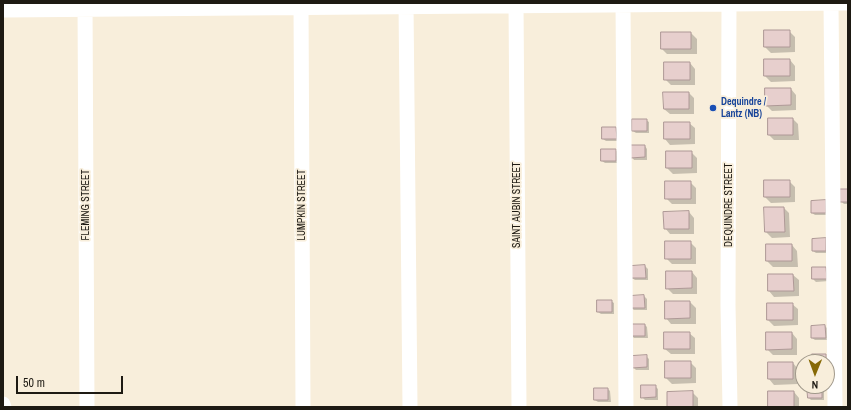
<!DOCTYPE html>
<style>
body{margin:0}
#map{position:relative;width:851px;height:410px;overflow:hidden;background:#f8eedb;font-family:"Archivo Narrow",sans-serif}
canvas{display:block}
.frame{position:absolute;inset:0;border:4px solid #1e1a13;pointer-events:none}
.north{position:absolute;left:795px;top:354px;width:40px;height:40px;box-sizing:border-box;background:#f8eedb;border:1px solid #a1998b;border-radius:50%;rotate:181deg;font-size:11px;font-weight:700;line-height:16px;text-align:center;color:#1e1a13}
.north::after{content:'';display:block;margin:auto;width:14px;height:18px;background:#876905;clip-path:polygon(50% 0,100% 100%,50% 72%,0 100%)}
.scale{position:absolute;left:16px;top:376px;width:107px;height:18px;box-sizing:border-box;border:2px solid #1e1a13;border-top:0;padding-left:5px;font-size:12px;line-height:14px;white-space:nowrap;color:#1e1a13;-webkit-text-stroke:3px #f8eedb;paint-order:stroke}
</style>
<div id="map">
<canvas width="851" height="410"></canvas>
<div class="frame"></div>
<div class="north">N</div>
<div class="scale">50 m</div>
</div>
<script>
const g = document.querySelector('canvas').getContext('2d');
g.lineJoin = 'round';
function fillPath(path, color) {
  g.fillStyle = color;
  g.fill(path, 'evenodd');
}
function strokePath(path, color, width, dash) {
  g.strokeStyle = color;
  g.lineWidth = width;
  g.lineCap = dash ? 'butt' : 'round';
  g.setLineDash(dash || []);
  g.stroke(path);
}
function label(font, color, halo, rows, align = 'center') {
  g.font = font + ' "Archivo Narrow",sans-serif';
  g.lineWidth = 3.5;
  g.setLineDash([]);
  g.textBaseline = 'middle';
  g.strokeStyle = halo;
  g.fillStyle = color;
  for (const [text, x, y, turn = 0] of rows) {
    g.save();
    g.translate(x, y);
    g.rotate((+turn || 0) * Math.PI / 180);
    g.textAlign = isNaN(turn) ? turn : align;
    if (halo) g.strokeText(text, 0, 0);
    g.fillText(text, 0, 0);
    g.restore();
  }
}
fillPath(new Path2D(`
 M789,31l6,6v15l-24,1 -6,-6z
 M662,33h29l6,6v15h-30l-5,-5z
 M790,60l5,6v15l-24,1 -6,-6z
 M690,63l5,6v16h-24l-6,-6z
 M791,89l5,6v15l-24,1 -6,-6z
 M689,93l5,5v16h-24l-6,-5z
 M793,119l5,5 1,16h-25l-5,-5z
 M646,120l3,2v11h-13l-3,-2z
 M689,123l6,5v16l-25,1 -5,-6z
 M616,128l3,2v11h-13l-3,-2z
 M645,146l2,3v11h-13l-2,-3z
 M615,150l3,2v11h-13l-3,-2z
 M667,152h24l6,6v15l-24,1 -6,-6z
 M765,181h24l6,6v15l-24,1 -6,-6z
 M690,182l6,6v16h-24l-6,-6z
 M848,190v14h-4l-3,-3z
 M812,202l16,13h-13l-3,-2z
 M784,208l5,5 1,24 -18,1 -6,-6z
 M689,212l5,6v16h-24l-5,-6z
 M826,239l3,14h-13l-3,-2z
 M690,242l6,6v16h-24l-6,-6z
 M767,245h25l5,6 1,16h-25l-6,-6z
 M645,266l3,3v11h-13l-3,-2z
 M826,268l3,3v10l-13,1 -3,-3z
 M692,272l5,6v16h-24l-6,-6z
 M793,275l6,5v16l-25,1 -5,-6z
 M644,296l3,3v11h-13l-3,-2z
 M611,301l3,2v11h-13l-3,-2z
 M666,302h24l6,6v16h-25l-5,-6z
 M792,304l6,5v16l-24,1 -6,-6z
 M645,325l2,2 1,11h-14l-2,-2z
 M825,326l3,3v11h-13l-3,-2z
 M689,333l6,5v16h-24l-6,-5z
 M792,333l5,6v16h-24l-6,-6z
 M646,356l3,3v11h-13l-3,-3z
 M666,362h24l6,6v15l-24,1 -6,-6z
 M793,363l5,6v15l-24,1 -5,-6z
 M655,386l3,3v11h-13l-3,-3z
 M808,386h14l2,2v12h-13l-2,-2z
 M608,389l2,2 1,11h-13l-3,-2z
 M692,392l6,6v9h-30z
 M794,392l5,6v9h-30z`), '#0003');
const building = new Path2D(`
 M764,30h26v17h-26z
 M661,32h30v17h-30z
 M764,59h26v17h-26z
 M664,62h26v18h-26z
 M765,88h26v17l-26,1z
 M663,92h26v17h-25z
 M768,118h25v17h-25z
 M632,119h15v12h-15z
 M664,122h26v17h-26z
 M602,127h14l1,12h-15z
 M630,145h15v12l-14,1z
 M601,149h15v12h-15z
 M666,151h26v17h-26z
 M764,180h26v17h-26z
 M665,181h26v18h-26z
 M840,189h8v13h-8z
 M826,200v13h-15v-12z
 M764,207h20l1,25h-20z
 M689,211v18h-25l-1,-17z
 M826,238v13h-14v-12z
 M665,241h26v18h-26z
 M766,244h26v17h-26z
 M645,265l1,13h-15v-12z
 M812,267h14l1,12h-15z
 M666,271h26v17l-26,1z
 M768,274h25l1,17h-26z
 M644,295l1,13h-15v-12z
 M597,300h15v12h-15z
 M665,301h25v17l-25,1z
 M767,303h26v17h-26z
 M631,324h14v12h-14z
 M825,325l1,13h-15v-12z
 M664,332h26v17h-26z
 M766,332h26v17l-26,1z
 M812,354h14v8h-14z
 M647,355v12l-15,1v-12z
 M665,361h26v17h-26z
 M768,362h25v17h-25z
 M641,385h15v12l-15,1z
 M807,386h15v12h-14z
 M594,388h14v12h-14z
 M693,391v16h-26v-15z
 M768,391h26v16h-26z`);
fillPath(building, '#e7cfcd');
strokePath(building, '#ae9896', 1);
strokePath(new Path2D(`
 M85,3l2,404
 M301,3l2,404
 M406,3l4,404
 M516,3l3,404
 M623,3l3,404
 M729,3l-1,302 2,102
 M831,3l4,404
 M3,10l845,-7
 M3,404l1,3`), '#fff', 15);
for (const [x, y, r, color] of [
 [713,108,4,"#1a4fb4"]
]) {
  const dot = new Path2D();
  dot.arc(x, y, r, 0, 2 * Math.PI);
  g.fillStyle = color;
  g.fill(dot);
  strokePath(dot, '#f8eedb', 1.5);
}
label('bold 10px', '#164399', '#f8eedb', [
 ["Dequindre /",721,102],
 ["Lantz (NB)",721,114]
], 'left');
label('10px', '#1e1a13', '#f8eedb', [
 ["FLEMING STREET",86,205,-90],
 ["LUMPKIN STREET",302,205,-90],
 ["SAINT AUBIN STREET",517,205,-90],
 ["DEQUINDRE STREET",729,205,-90]
]);
</script>
